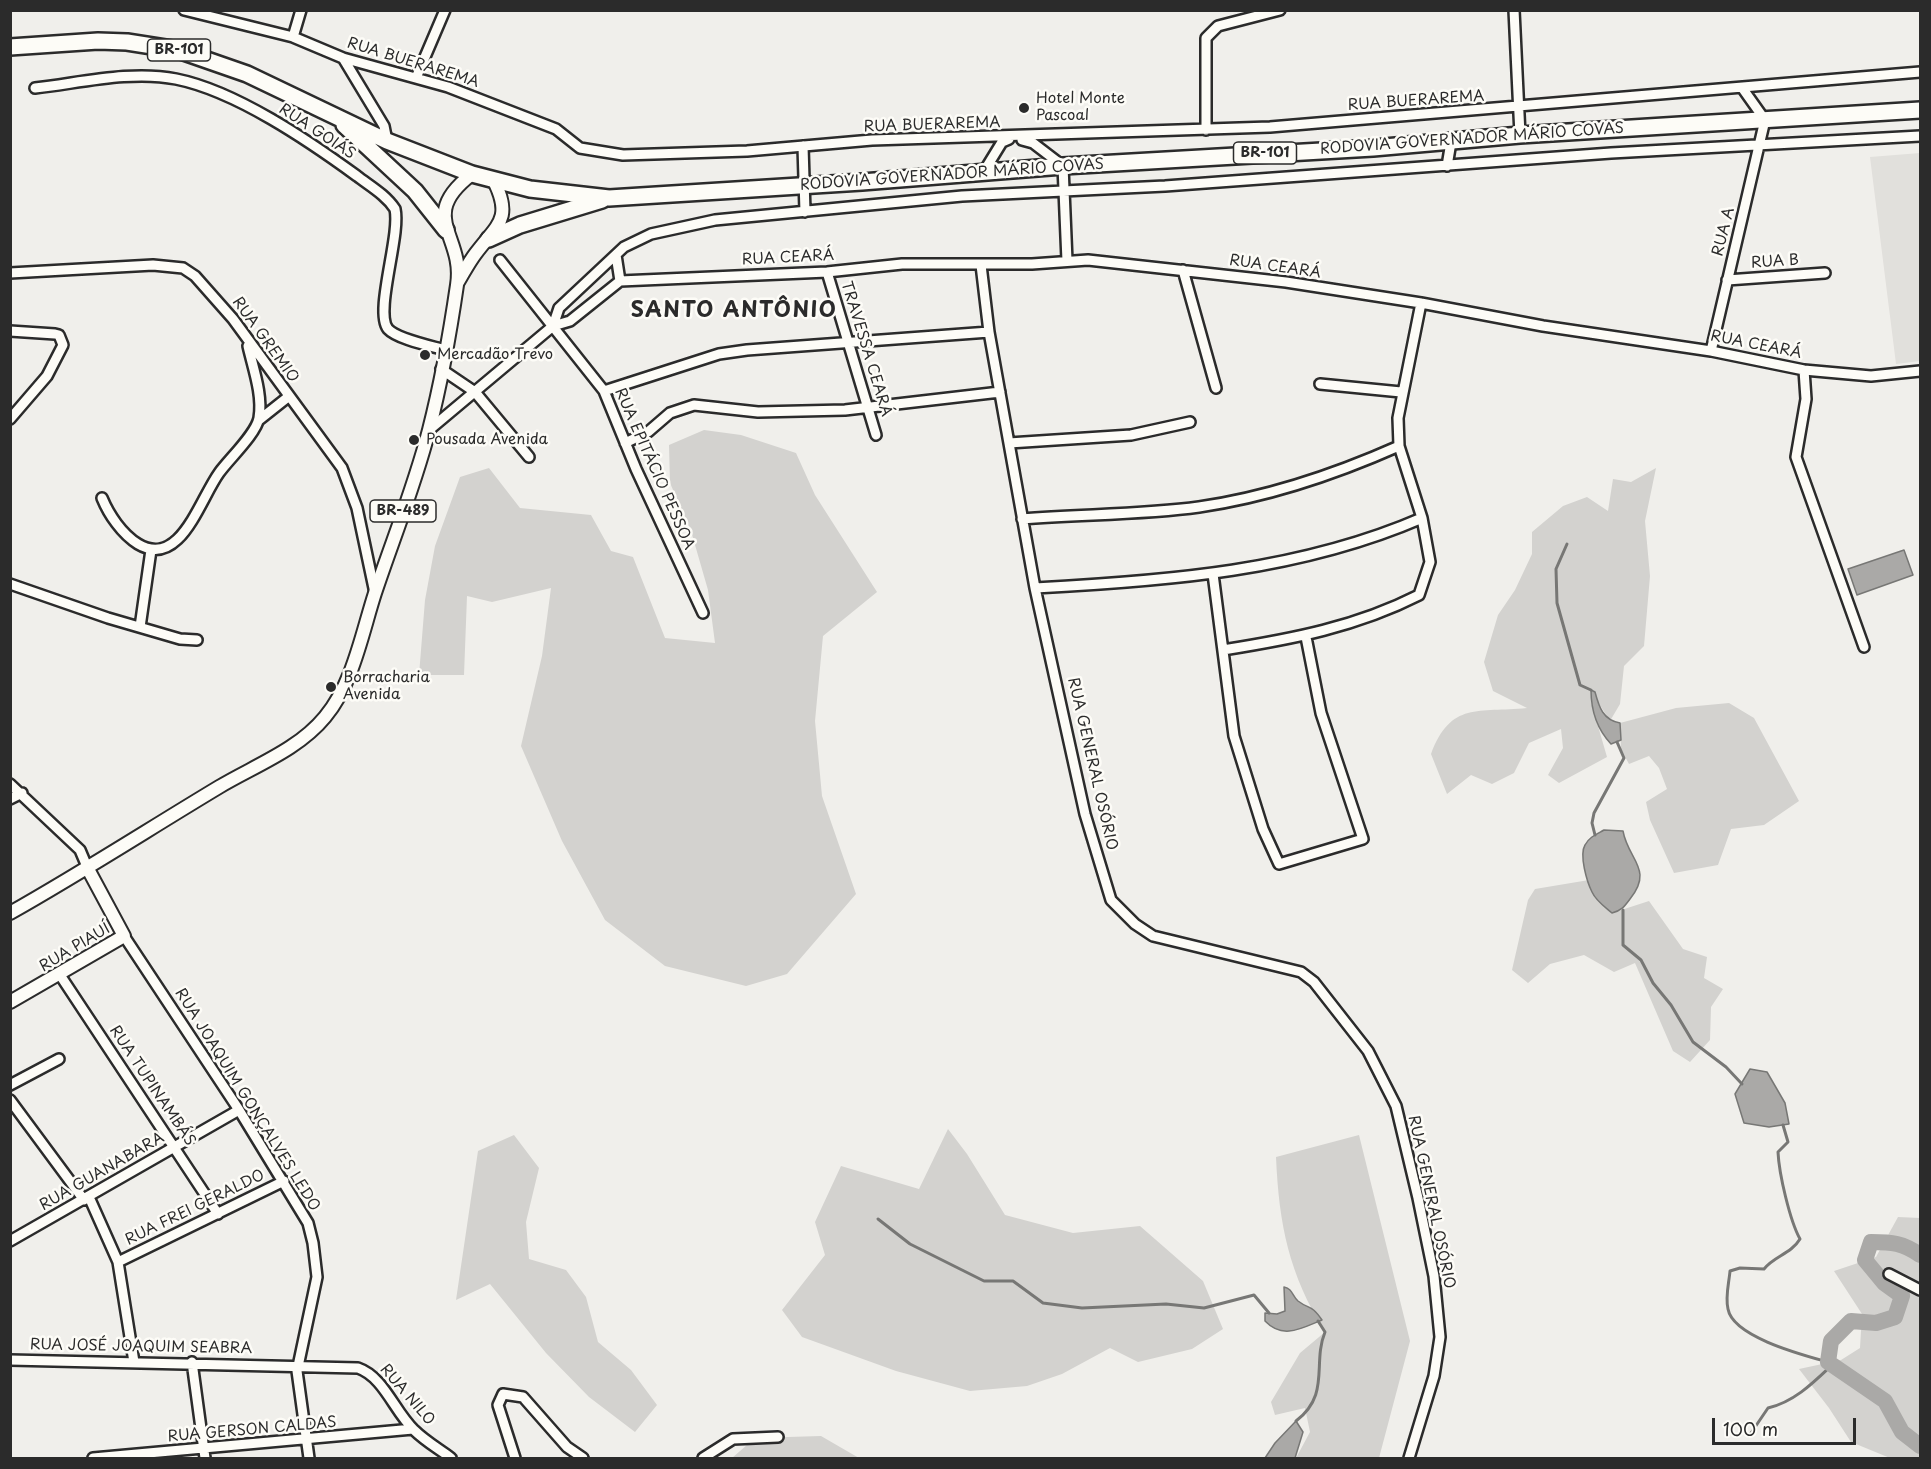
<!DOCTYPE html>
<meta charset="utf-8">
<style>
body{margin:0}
#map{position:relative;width:1931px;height:1469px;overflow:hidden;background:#f0efeb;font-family:"Playpen Sans",sans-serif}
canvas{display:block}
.frame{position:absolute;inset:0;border:12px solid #2b2b2b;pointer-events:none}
.scale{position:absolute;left:1712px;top:1418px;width:144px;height:27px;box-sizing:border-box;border:3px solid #2b2b2b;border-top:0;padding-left:8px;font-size:18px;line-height:21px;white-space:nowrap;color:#2b2b2b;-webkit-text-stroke:4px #fdfcf7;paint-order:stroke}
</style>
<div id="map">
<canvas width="1931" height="1469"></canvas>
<div class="frame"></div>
<div class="scale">100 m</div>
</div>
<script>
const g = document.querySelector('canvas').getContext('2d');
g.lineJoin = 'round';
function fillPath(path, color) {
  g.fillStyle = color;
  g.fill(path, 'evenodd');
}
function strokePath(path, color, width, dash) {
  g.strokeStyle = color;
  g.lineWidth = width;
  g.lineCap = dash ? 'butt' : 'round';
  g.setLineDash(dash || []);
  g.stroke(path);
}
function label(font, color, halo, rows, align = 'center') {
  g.font = font + ' "Playpen Sans",sans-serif';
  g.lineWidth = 5;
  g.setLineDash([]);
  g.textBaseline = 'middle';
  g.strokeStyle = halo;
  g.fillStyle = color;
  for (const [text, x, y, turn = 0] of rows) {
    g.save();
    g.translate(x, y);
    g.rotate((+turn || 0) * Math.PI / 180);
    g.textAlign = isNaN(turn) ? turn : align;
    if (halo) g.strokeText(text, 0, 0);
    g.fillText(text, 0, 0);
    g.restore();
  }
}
fillPath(new Path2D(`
 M1920,153v208l-24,3 -26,-207z`), '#e1e0dc');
fillPath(new Path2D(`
 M704,430l37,5 55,18 19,42 62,97 -54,44 -8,85 7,75 34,98 -69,80 -41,12 -81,-20 -60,-46 -43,-79 -41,-95 21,-90 9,-68 -59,14 -25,-6 -3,79h-45l6,-75 10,-54 25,-69 29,-9 31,40 71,7 20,36 22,6 32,81 50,5 -7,-53 -17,-59 -21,-48 -1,-38z
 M1656,468l-11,53 5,55 -6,70 -20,20 -4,38 -10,17 -19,-30v11l16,55 -48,26 -11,-8 15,-27 -2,-19 -32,14 -15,30 -22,11 -21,-9 -24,19 -16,-40c20,-53 47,-41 96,-46l-34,-17 -9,-29 14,-47 17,-25 17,-36v-22l31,-26 24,-9 21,14 5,-32 18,3z
 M1729,703l25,15 45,83 -35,24 -33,4 -13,36 -44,8 -24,-53 -4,-18 21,-13 -8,-21 -10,-12 -20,8 -8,-15 -1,-26 56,-15z
 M1589,880l7,17 16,16 37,-12 34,48 24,8 -3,21 19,11 -12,18 -1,33 -20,22 -17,-11 -38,-88 -21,9 -30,-17 -34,9 -22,19 -16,-13 16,-70 7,-11z
 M948,1129l19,25 38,61 68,18 67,-7 63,55 20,48 -31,20 -54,13 -28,-14 -48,26 -35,12 -57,5 -74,-20 -94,-34 -20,-27 43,-55 -10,-33 26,-56 78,23z
 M514,1135l25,33 -13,54 3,37 37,11 20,27 12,45 33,28 26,35 -22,27 -46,-35 -43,-44 -56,-69 -34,16 22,-149z
 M1359,1135l51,206 -31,117h-83l14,-26 -5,-24 -30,7 -4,-13 29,-49 25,-21c-36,-58 -46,-107 -49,-175z
 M1898,1217l22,1v240h-30l-39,-16 -22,-34 -30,-39 42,-9 19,-12 2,-34 -28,-43 42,-14z
 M821,1436l38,22h-127l23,-20z`), '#d3d2cf');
const water = new Path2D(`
 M1904,550l9,25 -56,20 -9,-26z
 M1591,690l4,2c4,15 8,28 25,31l1,17 -10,4c-14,-15 -20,-34 -20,-54z
 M1604,830l19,1c5,29 31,38 7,68 -6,8 -8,11 -18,14 -7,-6 -16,-12 -20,-21 -5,-10 -13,-37 -7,-47 4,-8 12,-11 19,-15z
 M1750,1069l17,3 18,31 4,21 -20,3 -25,-4 -9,-29z
 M1284,1287c9,2 8,9 14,14 12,9 13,3 24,19 -20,8 -39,20 -57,1v-8l12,1 8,-3z
 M1296,1421l7,11 -8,26h-30l10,-15z`);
fillPath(water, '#aaa9a7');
strokePath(water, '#777775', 1.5);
strokePath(new Path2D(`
 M1567,544l-11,25 1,34 23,82 11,5
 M1595,835l-3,-12 2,-10 30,-55 -7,-16
 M1623,910v35l18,15 12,23 18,22 22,37 33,25 16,17
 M1783,1125l5,17 -10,10c1,22 12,69 22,87 -9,15 -26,17 -36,30l-24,-1 -10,3c-1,12 -5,26 -2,38 5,28 75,46 100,53
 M878,1219l32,25 74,37h29l30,22 39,5 84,-4 38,4 50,-13 15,18
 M1296,1421c35,-27 16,-57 29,-89l-7,-11
 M1749,1436l19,-28c26,-6 45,-25 64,-43`), '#777775', 3);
strokePath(new Path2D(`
 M1920,1255c-17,-12 -28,-13 -49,-13l-6,18 19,23 18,13 -7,21 -19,6 -25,-2 -20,20 -3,21 57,39 17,31 18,14`), '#aaa9a7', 16);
const minor = new Path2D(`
 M184,10l109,27 50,21 105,29 108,42 24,19 43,7 124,-4 125,-11 398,-13 650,-55
 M1514,10l6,125
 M293,37l8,-27
 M343,58l41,68 3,15
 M416,78l29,-68
 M35,88c45,-5 96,-18 141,-9 60,12 133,62 181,97 13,10 29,19 38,33 6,26 -21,103 -7,120 9,10 43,17 57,21
 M1206,130v-92l12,-12 62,-16
 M1022,140l11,3 30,23 4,95
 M803,146l2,66
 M1447,166l4,-24
 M983,173l19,-31 7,-3
 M616,255l4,26
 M500,260l104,131 32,78 67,144
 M981,265l8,67 46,256 50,226 26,86 24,24 18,12 148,36 13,10 54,69 28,55 22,92 16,78 6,61 -6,39 -25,82
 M1183,270l33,118
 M827,272l49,163
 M10,273l143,-8 30,3 12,8 38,43 109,149 15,40 18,85
 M1727,280l98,-7
 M620,281l207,-9 75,-8h130l56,-4 198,22 135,21 122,23 168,25 93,19 67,6 49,-5
 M553,326l6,-18 65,-61 27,-13 64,-14 247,-24 203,-10 446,-33 309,-17
 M10,331l45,3 4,1 4,10 -16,31 -37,43
 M1711,351l54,-231 -22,-31
 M441,369l34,23 54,65
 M1804,370l2,29 -10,58 68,190
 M1320,384l81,8
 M604,391l115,-37 28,-4 242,-18
 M259,420l29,-23
 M429,430l124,-104 17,-5 50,-40
 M625,443l23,-11 22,-19 24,-8 64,7 87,-2 155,-18
 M1009,443l122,-8 59,-13
 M102,498c7,17 20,36 36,46 42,25 61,-43 81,-71 10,-14 37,-39 40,-55 4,-23 -6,-50 -11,-72
 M1022,519c59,-5 119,-4 177,-12 69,-10 137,-33 200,-61
 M1213,574l21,162 29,93 16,35 84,-25 -42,-126 -15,-76
 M10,584l98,34 72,21 17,1
 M1035,588c132,-7 265,-17 387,-70
 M140,627l11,-77
 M1223,650c69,-11 133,-23 196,-55l11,-33 -8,-44 -23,-72 -1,-28 23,-115
 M10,784l70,66 8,19
 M10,799l12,-6
 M124,936l115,174 69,113 5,20 4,34 -20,94 12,87
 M60,975l158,239
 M10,1085l49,-26
 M10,1100l74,100
 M89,1197l29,65 16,100
 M10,1241l229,-131
 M118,1262l166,-81
 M1889,1274l31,16
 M10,1360l348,8c26,9 36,43 56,62 11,11 25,19 37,28
 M192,1362l13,96
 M93,1458l320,-29
 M515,1458l-17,-53 5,-11 20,3 44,50 16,11
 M703,1458l30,-19 45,-2`);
const major = new Path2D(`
 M458,282c6,-10 11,-20 18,-29 21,-28 37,-34 18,-72
 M10,913c71,-40 139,-84 209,-126 35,-21 79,-37 106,-70 28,-33 37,-84 50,-124 18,-54 40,-108 54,-163 12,-47 21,-97 28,-145 8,-50 -41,-68 15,-111
 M10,1002l114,-66 -36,-67`);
const highway = new Path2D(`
 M10,47l88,-6 29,1 51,8 69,24 140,67 85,33 58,15 79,9 253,-16 201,-16 310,-18 147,-13 400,-25
 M344,125l71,66 31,39
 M489,239l31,-14 82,-25`);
strokePath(minor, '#2b2b2b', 14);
strokePath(major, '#2b2b2b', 16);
strokePath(highway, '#2b2b2b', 20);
strokePath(minor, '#fdfcf7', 9);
strokePath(major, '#fdfcf7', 12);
strokePath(highway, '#fdfcf7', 15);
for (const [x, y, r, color] of [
 [1024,108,6,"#2b2b2b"],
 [425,355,6,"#2b2b2b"],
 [414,440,6,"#2b2b2b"],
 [331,687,6,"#2b2b2b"]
]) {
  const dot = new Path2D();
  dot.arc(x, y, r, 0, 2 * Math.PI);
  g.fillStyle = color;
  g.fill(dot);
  strokePath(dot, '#fdfcf7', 2);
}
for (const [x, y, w] of [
 [179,50,63],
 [1265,153,63],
 [403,511,66]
]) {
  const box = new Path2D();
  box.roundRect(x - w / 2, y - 11, w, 22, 4.5);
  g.fillStyle = '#fdfcf7';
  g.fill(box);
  strokePath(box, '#2b2b2b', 1.5);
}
label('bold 14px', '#2b2b2b', null, [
 ["BR-101",179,50],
 ["BR-101",1265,153],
 ["BR-489",403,511]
]);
label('15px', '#2b2b2b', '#fdfcf7', [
 ["RUA BUERAREMA",413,63,17],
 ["RUA BUERAREMA",1416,101,-4],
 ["RUA BUERAREMA",932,125,-2],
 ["RUA GOIÁS",317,132,33],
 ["RODOVIA GOVERNADOR MÁRIO COVAS",1472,139,-4],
 ["RODOVIA GOVERNADOR MÁRIO COVAS",952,175,-4],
 ["RUA A",1724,232,-76],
 ["RUA CEARÁ",788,258,-3],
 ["RUA B",1775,262,-4],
 ["RUA CEARÁ",1275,267,8],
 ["RUA GREMIO",265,340,54],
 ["RUA CEARÁ",1756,345,11],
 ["TRAVESSA CEARÁ",866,349,73],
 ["RUA EPITÁCIO PESSOA",654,469,66],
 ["RUA GENERAL OSÓRIO",1092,764,77],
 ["RUA PIAUÍ",75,948,-31],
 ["RUA TUPINAMBÁS",152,1086,56],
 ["RUA JOAQUIM GONÇALVES LEDO",247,1100,58],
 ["RUA GUANABARA",102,1172,-30],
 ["RUA GENERAL OSÓRIO",1431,1202,78],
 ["RUA FREI GERALDO",195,1208,-26],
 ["RUA JOSÉ JOAQUIM SEABRA",141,1347,1],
 ["RUA NILO",407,1395,49],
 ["RUA GERSON CALDAS",252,1430,-5]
]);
label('15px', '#2b2b2b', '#fdfcf7', [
 ["Hotel Monte",1036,99],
 ["Pascoal",1036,116],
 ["Mercadão Trevo",437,355],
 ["Pousada Avenida",426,440],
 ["Borracharia",343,678],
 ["Avenida",343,695]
], 'left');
g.letterSpacing = '1.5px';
label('bold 21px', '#2b2b2b', '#fdfcf7', [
 ["SANTO ANTÔNIO",734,311]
]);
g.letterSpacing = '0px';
</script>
